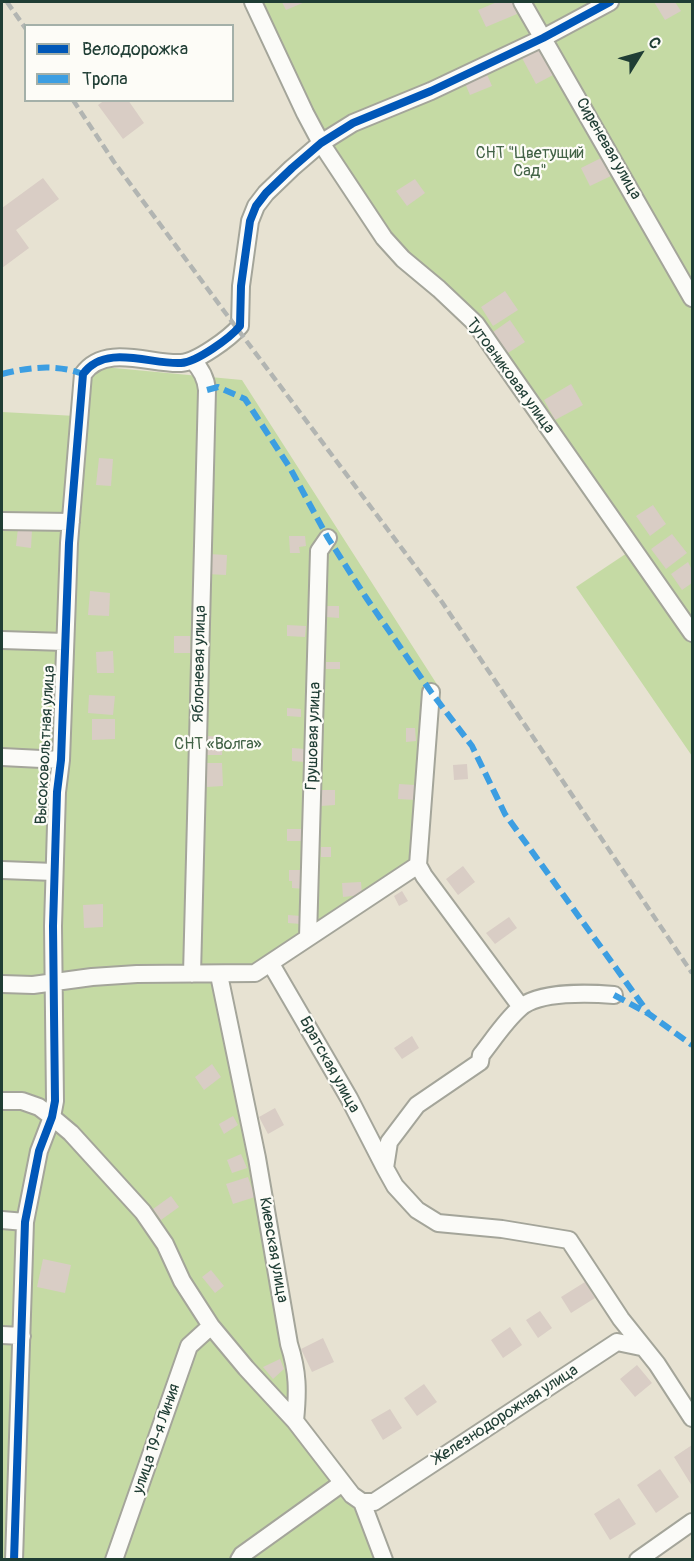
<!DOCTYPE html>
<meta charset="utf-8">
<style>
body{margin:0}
#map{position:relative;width:694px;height:1561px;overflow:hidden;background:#e7e2d2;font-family:Pangolin,sans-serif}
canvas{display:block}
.frame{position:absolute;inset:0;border:3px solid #1f3d34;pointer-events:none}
.legend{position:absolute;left:24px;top:24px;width:210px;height:78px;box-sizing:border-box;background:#fdfcf7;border:2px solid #a4b0a9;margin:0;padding:8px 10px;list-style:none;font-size:18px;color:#1f3d34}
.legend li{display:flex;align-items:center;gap:12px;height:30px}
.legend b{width:30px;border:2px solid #a4b0a9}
.north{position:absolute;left:610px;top:24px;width:60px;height:60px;-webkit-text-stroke:4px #fdfcf7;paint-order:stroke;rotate:53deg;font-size:16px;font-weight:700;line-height:24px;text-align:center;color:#1f3d34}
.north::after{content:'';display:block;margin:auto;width:21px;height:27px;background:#1f3d34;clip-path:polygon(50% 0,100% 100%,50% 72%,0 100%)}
</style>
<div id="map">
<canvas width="694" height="1561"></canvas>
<div class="frame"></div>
<ul class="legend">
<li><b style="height:8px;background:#0057b8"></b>Велодорожка</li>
<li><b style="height:8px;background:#3c9ee2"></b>Тропа</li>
</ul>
<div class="north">С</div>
</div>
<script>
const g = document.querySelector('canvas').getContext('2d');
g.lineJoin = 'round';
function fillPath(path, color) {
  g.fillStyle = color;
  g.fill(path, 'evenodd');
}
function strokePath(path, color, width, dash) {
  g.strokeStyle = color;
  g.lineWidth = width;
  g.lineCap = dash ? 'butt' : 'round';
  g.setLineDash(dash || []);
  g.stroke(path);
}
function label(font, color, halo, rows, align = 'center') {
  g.font = font + ' Pangolin,sans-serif';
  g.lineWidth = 4.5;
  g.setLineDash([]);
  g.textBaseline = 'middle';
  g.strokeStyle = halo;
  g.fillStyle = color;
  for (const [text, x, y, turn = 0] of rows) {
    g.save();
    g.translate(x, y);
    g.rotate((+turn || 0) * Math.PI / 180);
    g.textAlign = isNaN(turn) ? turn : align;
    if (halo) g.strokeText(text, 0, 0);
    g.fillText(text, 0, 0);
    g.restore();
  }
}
fillPath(new Path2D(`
 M249,2h443v754l-116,-169 57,-38 -157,-217 -83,-75z
 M82,365l160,15 196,306 -14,180 -159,109 -44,9 80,447 90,128 -389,1v-1148l74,4z`), '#c5daa4');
fillPath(new Path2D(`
 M282,2h23l-19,8z
 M497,2h15l5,12 -31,13 -8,-17z
 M654,2h21l6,9 -16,9z
 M538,49l15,26 -17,9 -14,-26z
 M486,72l6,14 -22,9 -6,-14z
 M105,100h23l16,23 -21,16 -25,-34z
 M601,158l10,18 -21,10 -9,-18z
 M43,178l16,21 -43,31 13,18 -27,20v-60z
 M415,179l10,14 -18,13 -11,-15z
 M505,291l13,19 -25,16 -12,-19z
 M510,320l15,22 -17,11 -15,-21z
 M571,384l12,21 -28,15 -11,-20z
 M99,458l14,1 -2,27 -15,-1z
 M653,505l13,19 -16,12 -14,-20z
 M18,528l14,2 -1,18 -15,-2z
 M672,534l15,19 -21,16 -15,-20z
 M289,536h16l1,10 -7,1 1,6h-10z
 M208,554l19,1 -1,20 -20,-1z
 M688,562l4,8v13l-10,7 -11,-16z
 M90,591l20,2 -1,23 -21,-1z
 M327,606h12v12l-13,-1z
 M287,625l19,1 -1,11 -18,-1z
 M174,636h16l1,17h-17z
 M113,651l1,22h-17l-1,-21z
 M326,662h14v7h-14z
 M89,695l26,1 -2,19 -25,-2z
 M287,708l14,1v8l-14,-1z
 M92,719h23v20l-23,1z
 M406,728h9l1,13 -10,1z
 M208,736l15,1 -1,18h-15z
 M292,748l13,1v13l-13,-1z
 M206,763h16l1,23 -16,1z
 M467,764l1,15 -14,1 -1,-15z
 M399,784l16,1v15l-17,-1z
 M321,790h14v15l-14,1z
 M287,829h16v12h-16z
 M321,847h10v10h-10z
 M463,866l12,16 -17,13 -12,-16z
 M289,870h11v8h5v11l-13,-1v-7h-3z
 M361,882l1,13 -19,2 -1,-14z
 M402,891l6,10 -9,5 -5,-10z
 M103,904v23l-19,1 -1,-23z
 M288,915l13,1v8l-13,-1z
 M509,917l8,11 -22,16 -9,-11z
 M412,1036l7,12 -17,11 -8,-11z
 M212,1064l9,13 -17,13 -9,-13z
 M275,1108l9,17 -16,9 -9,-17z
 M233,1116l5,9 -14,9 -5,-10z
 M241,1154l6,14 -15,5 -5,-13z
 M248,1177l7,20 -22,7 -7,-20z
 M171,1196l8,11 -18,13 -8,-11z
 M43,1259l28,6 -6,28 -28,-6z
 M211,1270l13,16 -9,7 -13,-16z
 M585,1282l10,16 -24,15 -10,-16z
 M540,1311l12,17 -14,10 -12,-18z
 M510,1327l12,18 -19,13 -12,-18z
 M323,1338l11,24 -22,10 -11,-23z
 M280,1359l4,10 -11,10 -10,-12z
 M637,1365l15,18 -17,14 -15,-18z
 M424,1384l13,18 -20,14 -13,-18z
 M390,1409l12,19 -19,12 -12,-20z
 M692,1445v41l-18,-29z
 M660,1469l19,28 -23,16 -19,-28z
 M619,1498l17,26 -26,16 -16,-26z`), '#d9cdc5');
const minor = new Path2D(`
 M253,2l52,111 16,30 63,95 19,21 36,30 37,35 216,309
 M522,2l170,296
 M2,521l69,1
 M2,640l63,2
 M2,757l59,3
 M418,865l6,11 97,131
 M418,865l13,-173
 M2,870l52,2
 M308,937l11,-386 9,-13
 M271,964l78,134 36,70
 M192,974l15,-584c-1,-12 -6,-21 -14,-29
 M219,975l38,183 32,186c9,28 9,47 6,77l57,74 10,7h12l243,-160 24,5
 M2,984l31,1 59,-8 45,-3 118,-1 163,-108
 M614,995c-24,-2 -75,-4 -94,13 -15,13 -27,32 -39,47l-1,7 -63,43 -28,37 -4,26 10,18 22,24 21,13 64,6 67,11 52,79 36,45 35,54
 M2,1101h20l17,6 13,10 19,16 72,79 22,32 17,37 29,45 35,42 49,53
 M2,1220l23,2
 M2,1335l20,1
 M362,1502l22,58
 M14,1560l11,-338 14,-71 13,-34 3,-16 -2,-175 4,-134 4,-32 8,-217 14,-169c22,-31 69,-9 98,-11 16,-1 49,-25 59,-37l1,-40 9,-65 6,-15 10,-13 26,-25 29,-25 32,-20 78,-32 112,-53 67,-36
 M114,1560l75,-214 22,-20
 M239,1560l3,-5 99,-71
 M638,1560l54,-38`);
strokePath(minor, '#a4a59a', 20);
strokePath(minor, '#fbfbf8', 16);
strokePath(new Path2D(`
 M7,2l19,27
 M73,100l41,62 110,149 218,291 250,371`), '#b2b5b2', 4.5, [9, 4.5]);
strokePath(new Path2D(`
 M2,374c27,-7 55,-10 81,0
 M207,390l11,-3 27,12 45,69 38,70 37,58 66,96 41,54 33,68 144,200
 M614,995l35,19 43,31`), '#3c9ee2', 6, [12, 6]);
strokePath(new Path2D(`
 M14,1560l11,-338 14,-71 13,-34 3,-16 -2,-175 4,-134 4,-32 8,-217 14,-169c22,-31 69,-9 98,-11 16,-1 49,-25 59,-37l1,-40 9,-65 6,-15 10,-13 26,-25 29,-25 32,-20 78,-32 112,-53 67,-36`), '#0057b8', 8);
label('16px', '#1f3d34', '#fdfcf7', [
 ["Сиреневая улица",608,149,60],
 ["Тутовниковая улица",510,376,54],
 ["Яблоневая улица",200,664,-89],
 ["Грушовая улица",314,736,-88],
 ["Высоковольтная улица",46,745,-87],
 ["Братская улица",329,1065,61],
 ["Киевская улица",273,1250,80],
 ["Железнодорожная улица",506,1415,-33],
 ["улица 19-я Линия",157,1439,-71]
]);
label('16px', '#426246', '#fdfcf7', [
 ["СНТ \"Цветущий",530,154],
 ["Сад\"",530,172],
 ["СНТ «Волга»",218,745]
]);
</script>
